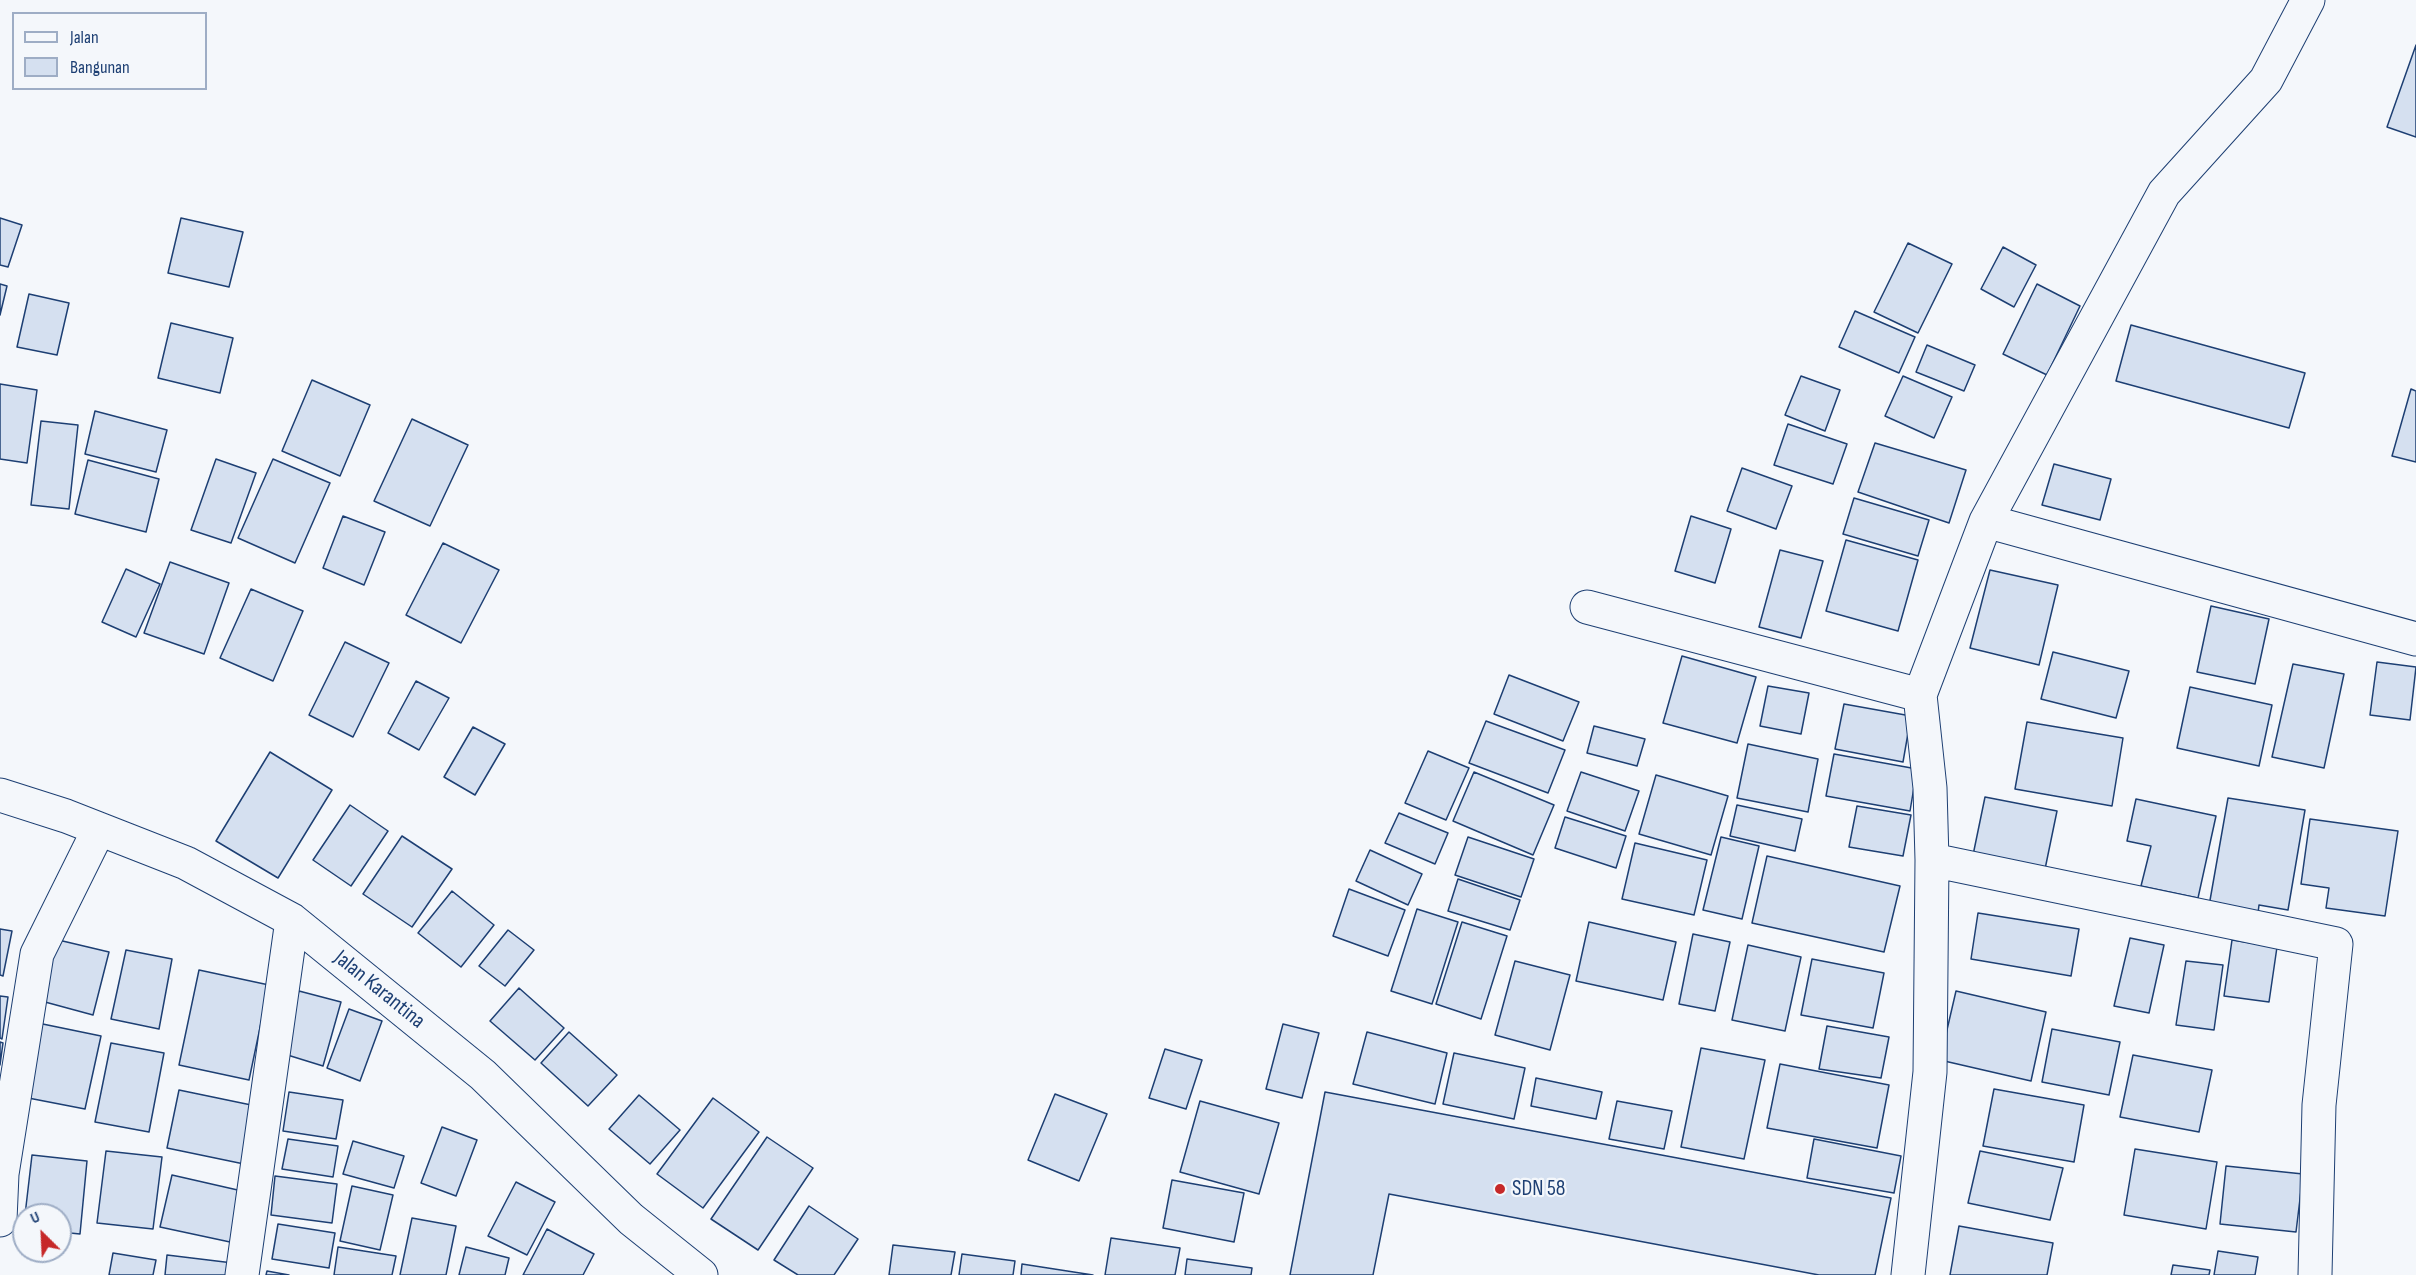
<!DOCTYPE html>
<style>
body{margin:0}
#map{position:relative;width:2416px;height:1275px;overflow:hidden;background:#f4f7fb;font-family:"Sofia Sans Condensed",sans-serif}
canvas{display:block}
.legend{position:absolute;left:12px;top:12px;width:195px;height:78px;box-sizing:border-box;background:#f4f7fb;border:2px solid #9eadc5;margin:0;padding:8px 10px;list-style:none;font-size:18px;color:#1d3f73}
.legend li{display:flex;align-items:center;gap:12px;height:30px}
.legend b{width:30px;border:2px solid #9eadc5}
.north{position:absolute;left:12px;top:1203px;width:60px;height:60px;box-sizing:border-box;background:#f4f7fb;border:2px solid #9eadc5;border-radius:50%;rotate:336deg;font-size:16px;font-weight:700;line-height:24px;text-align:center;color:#1d3f73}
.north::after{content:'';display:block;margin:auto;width:21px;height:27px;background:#c62828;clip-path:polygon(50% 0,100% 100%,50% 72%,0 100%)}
</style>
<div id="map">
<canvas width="2416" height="1275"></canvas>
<ul class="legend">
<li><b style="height:8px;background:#f4f7fb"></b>Jalan</li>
<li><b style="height:16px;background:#d5e0f0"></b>Bangunan</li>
</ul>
<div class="north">U</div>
</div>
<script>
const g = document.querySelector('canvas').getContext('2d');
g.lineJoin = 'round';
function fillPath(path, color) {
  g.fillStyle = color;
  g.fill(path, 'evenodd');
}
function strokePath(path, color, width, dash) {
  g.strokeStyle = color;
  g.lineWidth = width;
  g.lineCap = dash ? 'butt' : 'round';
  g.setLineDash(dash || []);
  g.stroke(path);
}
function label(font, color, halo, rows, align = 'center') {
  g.font = font + ' "Sofia Sans Condensed",sans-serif';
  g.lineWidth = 4.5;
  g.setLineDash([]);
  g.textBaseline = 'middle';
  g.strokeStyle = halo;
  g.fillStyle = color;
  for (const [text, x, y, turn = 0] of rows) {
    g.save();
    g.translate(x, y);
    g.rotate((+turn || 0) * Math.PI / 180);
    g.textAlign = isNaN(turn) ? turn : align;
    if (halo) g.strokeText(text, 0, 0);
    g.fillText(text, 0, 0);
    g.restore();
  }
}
const building = new Path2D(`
 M2416,45v92l-29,-10z
 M0,218l22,7 -14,42 -8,-2z
 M181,218l62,14 -14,55 -61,-14z
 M1908,243l44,21 -34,69 -44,-21z
 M2003,247l33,18 -22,42 -33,-18z
 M0,284l7,2 -7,29z
 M2037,284l43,22 -33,69 -44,-21z
 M29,294l40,9 -12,52 -40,-8z
 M1855,311l60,26 -16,36 -60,-26z
 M171,323l62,15 -13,55 -62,-15z
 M2131,325l174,48 -16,55 -173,-47z
 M1927,345l48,20 -11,26 -48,-19z
 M1801,376l39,14 -15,41 -40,-16z
 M1903,376l49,21 -18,41 -49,-22z
 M312,380l58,25 -30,71 -58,-25z
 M0,384l37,6 -10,73 -27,-4z
 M2411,389l5,2v71l-24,-6z
 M95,411l72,19 -11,42 -71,-18z
 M412,419l56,26 -38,81 -56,-25z
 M41,421l37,4 -9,84 -38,-4z
 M1788,424l59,20 -14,40 -59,-19z
 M1875,443l91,27 -17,53 -91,-31z
 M216,459l40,14 -25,70 -40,-13z
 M273,459l57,24 -35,80 -57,-25z
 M88,460l71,19 -13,53 -71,-18z
 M2054,464l57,15 -11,41 -58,-15z
 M1742,468l50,18 -16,43 -49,-18z
 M1854,498l75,22 -11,36 -75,-22z
 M343,516l42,16 -21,53 -41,-17z
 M1691,516l40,13 -16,54 -40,-12z
 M1846,540l72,20 -20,71 -72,-20z
 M443,543l56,27 -38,73 -55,-28z
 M1780,550l43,11 -22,77 -42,-11z
 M170,562l59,21 -25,71 -60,-21z
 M126,569l34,15 -24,53 -34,-15z
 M1990,570l68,15 -19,80 -69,-17z
 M251,589l52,22 -30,70 -53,-23z
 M2211,606l58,13 -14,65 -58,-12z
 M345,642l44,21 -36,74 -44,-22z
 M2053,652l76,19 -13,47 -75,-19z
 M1682,656l74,21 -19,66 -74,-20z
 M2377,662l39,5 -6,53 -40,-5z
 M2293,664l51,10 -20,94 -52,-11z
 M1509,675l70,27 -16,39 -69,-27z
 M416,681l33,17 -30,52 -31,-17z
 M1768,686l41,7 -8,41 -41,-8z
 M2190,687l82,18 -13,61 -82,-18z
 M1844,704l67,12 -8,46 -68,-13z
 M1486,721l79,29 -17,43 -79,-30z
 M2027,722l96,16 -11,68 -97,-17z
 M1594,726l51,13 -8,27 -50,-13z
 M473,727l32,17 -30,51 -31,-18z
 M1748,744l70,15 -10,53 -71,-14z
 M1428,751l41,17 -23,52 -41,-17z
 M270,752l62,38 -54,88 -62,-37z
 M1834,754l83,15 -7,42 -84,-15z
 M1474,772l80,33 -21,50 -80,-34z
 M1581,772l58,19 -14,40 -58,-20z
 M1656,775l72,21 -17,59 -72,-21z
 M1985,797l72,14 -13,63 -72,-14z
 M2228,798l77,12 -17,100 -29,-5 -1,8 -49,-7z
 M2136,799l80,17 -18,82 -57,-12 10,-40 -24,-5z
 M350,805l38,26 -37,55 -38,-26z
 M1737,805l65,14 -7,32 -65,-15z
 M1857,806l54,9 -8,41 -54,-9z
 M1399,813l49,20 -13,31 -50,-21z
 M1565,817l61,19 -10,32 -61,-20z
 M2310,819l88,12 -13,85 -59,-8 3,-20 -28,-4z
 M402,836l50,33 -40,58 -49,-33z
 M1468,837l66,22 -13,38 -66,-22z
 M1721,837l38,9 -17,73 -39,-9z
 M1635,843l72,17 -13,55 -72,-16z
 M1370,850l52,24 -14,31 -52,-24z
 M1767,856l133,30 -16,66 -132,-29z
 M1458,879l62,21 -10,30 -62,-19z
 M1349,889l56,21 -17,46 -55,-20z
 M452,891l42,34 -33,42 -43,-34z
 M1417,909l41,13 -26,82 -41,-13z
 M1978,913l101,16 -8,47 -100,-17z
 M1462,922l45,14 -26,83 -45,-15z
 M1589,922l87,20 -13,58 -87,-19z
 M0,929l12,2 -9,45 -3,-1z
 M508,930l26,20 -29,36 -26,-20z
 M1693,934l37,8 -15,69 -36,-7z
 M50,938l59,14 -16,63 -59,-16z
 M2130,938l34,7 -15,68 -35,-7z
 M2232,940l45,7 -8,55 -45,-6z
 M1748,945l53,12 -16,74 -53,-11z
 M126,950l46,9 -13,70 -48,-10z
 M1812,959l72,14 -11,55 -72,-13z
 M1515,961l55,14 -20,75 -55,-15z
 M2186,961l37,4 -9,65 -38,-5z
 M199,970l70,15 -20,95 -70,-15z
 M519,988l45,40 -29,32 -45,-39z
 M299,991l42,11 -18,64 -42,-13z
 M1956,991l90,21 -15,69 -91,-21z
 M0,996l8,1 -6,42 -2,-1z
 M349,1009l33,12 -22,60 -33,-13z
 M33,1022l68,14 -16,73 -67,-13z
 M1283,1024l36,9 -17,65 -36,-9z
 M1827,1026l62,11 -8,41 -62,-9z
 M2052,1029l68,13 -11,53 -67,-13z
 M569,1032l48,43 -29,31 -47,-43z
 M1367,1032l80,21 -12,51 -82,-20z
 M0,1042l3,1 -3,22z
 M111,1043l53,10 -15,79 -54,-10z
 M1701,1048l64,12 -21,99 -63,-12z
 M1165,1049l37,11 -16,49 -37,-11z
 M1454,1053l71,15 -11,51 -71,-15z
 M2133,1055l79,15 -13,62 -79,-15z
 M1780,1064l109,21 -12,63 -110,-20z
 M1536,1078l66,14 -6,27 -65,-13z
 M1994,1089l90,16 -10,57 -91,-16z
 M179,1090l77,16 -12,58 -77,-16z
 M289,1092l54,8 -7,39 -53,-8z
 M1325,1092l566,106 -16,77h-56l-430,-81 -16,81h-83z
 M1055,1094l52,20 -28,67 -51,-21z
 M639,1095l41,35 -30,34 -41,-35z
 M713,1098l46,34 -56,76 -46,-34z
 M1200,1101l79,22 -20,71 -79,-22z
 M1617,1101l55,10 -8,38 -55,-10z
 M442,1127l35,13 -21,56 -35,-13z
 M767,1137l46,31 -55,82 -47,-31z
 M288,1139l50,7 -5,31 -51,-8z
 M1814,1139l87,17 -7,37 -87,-15z
 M353,1141l51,15 -10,32 -51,-14z
 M2135,1149l82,13 -11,67 -82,-14z
 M106,1151l56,6 -9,72 -56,-6z
 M1980,1151l83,17 -13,52 -82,-17z
 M32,1155l55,6 -7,73 -20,-2v-17h-35z
 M2226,1166l77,8 -7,58 -76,-8z
 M172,1175l70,16 -12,51 -70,-15z
 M275,1176l62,8 -5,39 -61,-8z
 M1172,1180l72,13 -10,49 -71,-14z
 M516,1182l39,20 -28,53 -39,-19z
 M352,1186l41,9 -13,55 -40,-9z
 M809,1206l49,33 -24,36h-36l-24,-15z
 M412,1218l44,8 -10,49h-46z
 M278,1224l57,9 -6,35 -57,-9z
 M1959,1226l94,17 -6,32h-97z
 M547,1229l47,25 -11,21h-60z
 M1111,1238l69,10 -5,27h-70z
 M893,1245l62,7 -4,23h-62z
 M338,1247l58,9 -4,19h-58z
 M466,1247l43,11 -4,17h-46z
 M2218,1251l40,6 -3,18h-41z
 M113,1253l43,7 -3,15h-44z
 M962,1254l53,7 -2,14h-54z
 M167,1255l66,8 -2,12h-66z
 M1187,1259l65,9 -1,7h-66z
 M1022,1264l71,11h-72z
 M2173,1265l37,5 -1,5h-38z
 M267,1271l22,4h-23z`);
fillPath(building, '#d5e0f0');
strokePath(building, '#1d3f73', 1.5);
const minor = new Path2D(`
 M1986,521l430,118
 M1587,607l333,88
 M0,795l66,21 120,47 106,57 191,155 148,144 70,56
 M1932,860l404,84 -17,161 -4,170
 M0,1220l2,-46 35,-220 62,-125
 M242,1275l50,-355
 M1908,1275l22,-203 2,-212 -2,-72 -10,-93 66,-174 178,-328 102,-113 42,-80`);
strokePath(minor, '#1d3f73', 35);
strokePath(minor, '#f4f7fb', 33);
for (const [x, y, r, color] of [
 [1500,1189,6,"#c62828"]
]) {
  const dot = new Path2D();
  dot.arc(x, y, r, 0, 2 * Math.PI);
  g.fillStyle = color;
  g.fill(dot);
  strokePath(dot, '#f4f7fb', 2);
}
label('22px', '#1d3f73', '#f4f7fb', [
 ["Jalan Karantina",379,990,39]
]);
label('22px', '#1d3f73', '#f4f7fb', [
 ["SDN 58",1512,1189]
], 'left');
</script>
